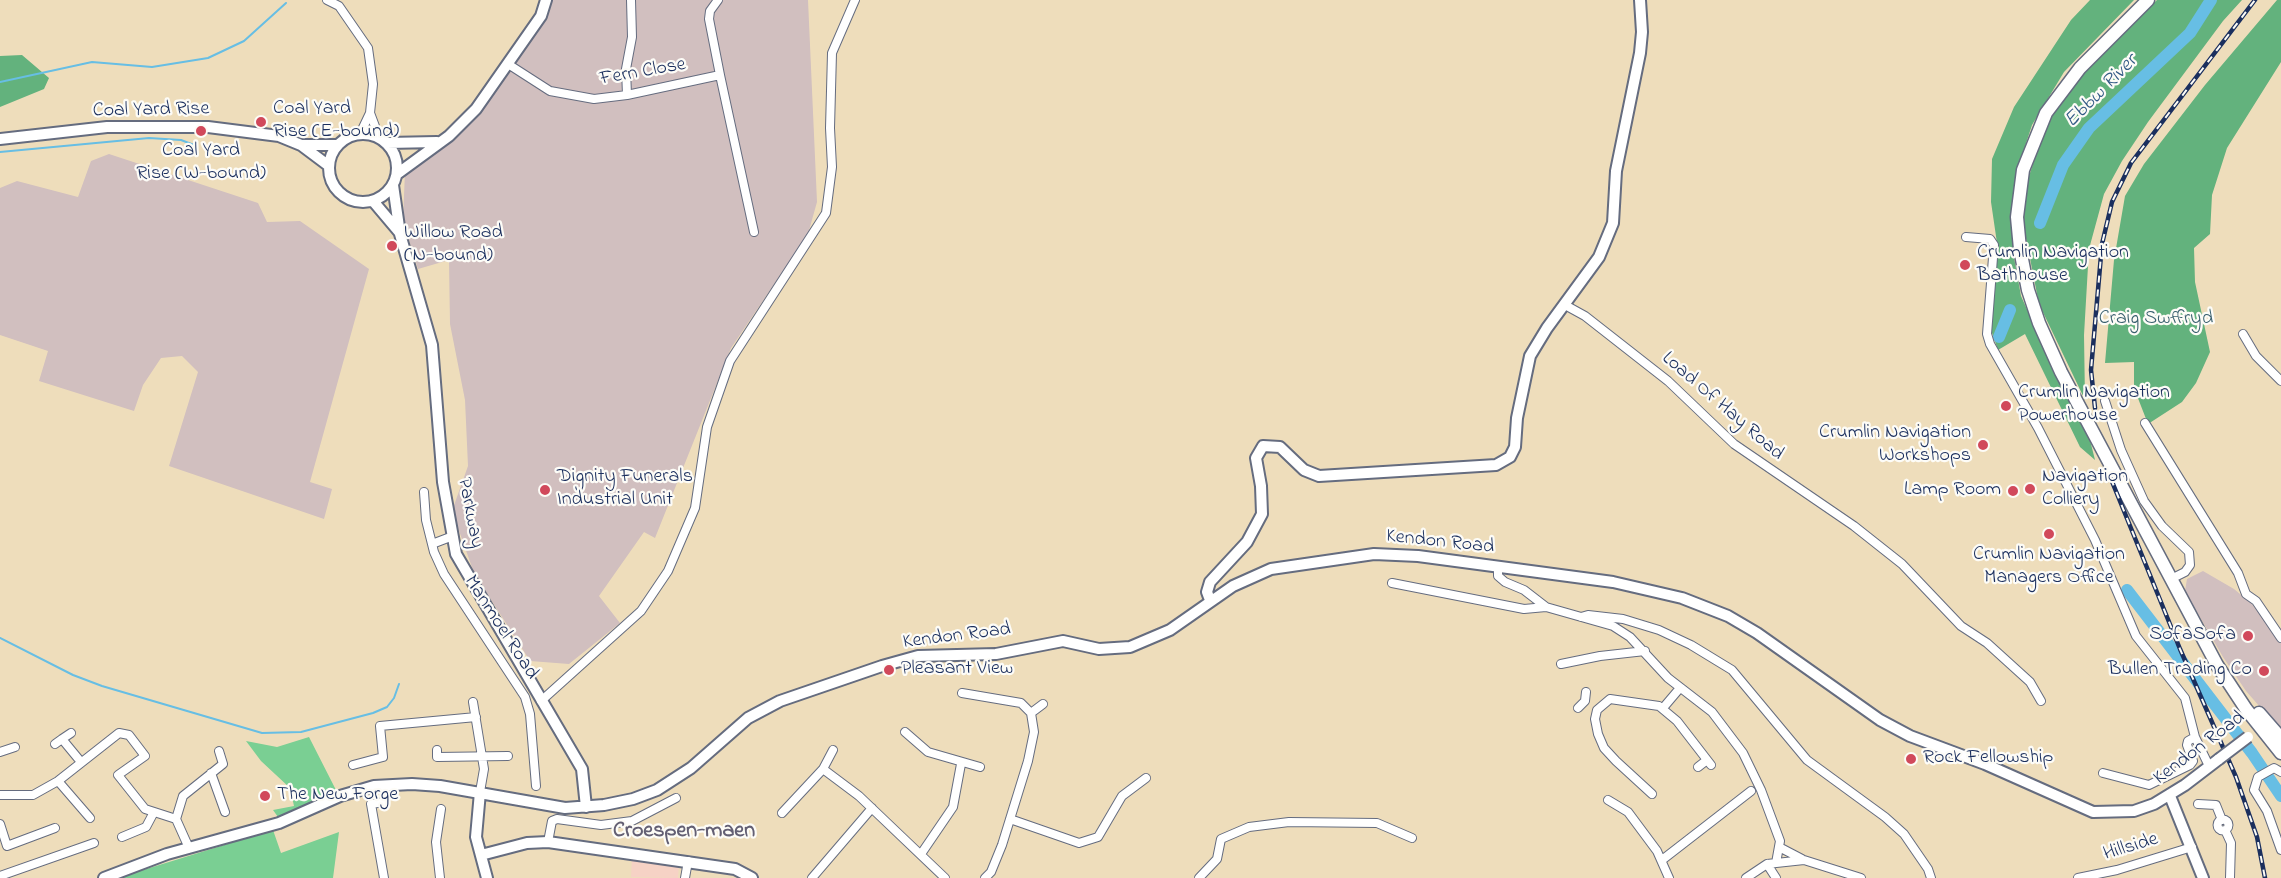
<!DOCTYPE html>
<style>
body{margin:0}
canvas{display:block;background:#edb}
</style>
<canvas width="2281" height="878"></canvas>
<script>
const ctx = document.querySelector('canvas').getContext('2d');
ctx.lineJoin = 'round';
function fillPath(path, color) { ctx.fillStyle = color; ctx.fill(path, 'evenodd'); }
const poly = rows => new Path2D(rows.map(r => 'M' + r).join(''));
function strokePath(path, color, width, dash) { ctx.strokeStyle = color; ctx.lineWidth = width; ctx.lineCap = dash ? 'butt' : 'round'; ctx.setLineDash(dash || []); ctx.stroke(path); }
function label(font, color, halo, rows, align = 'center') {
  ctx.font = font + ' "Indie Flower",sans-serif'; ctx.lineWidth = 4.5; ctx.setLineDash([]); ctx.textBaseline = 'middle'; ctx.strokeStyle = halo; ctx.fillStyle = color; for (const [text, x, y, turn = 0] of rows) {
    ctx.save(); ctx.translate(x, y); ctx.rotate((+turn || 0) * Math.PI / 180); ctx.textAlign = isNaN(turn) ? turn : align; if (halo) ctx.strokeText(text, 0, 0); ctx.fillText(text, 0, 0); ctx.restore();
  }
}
const built = poly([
 [632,858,679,864,678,878,631,877]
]);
const industrial = poly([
 [542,0,808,0,817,202,808,234,731,348,655,538,644,532,599,596,620,623,569,664,530,661,474,573,452,511,468,466,465,400,450,324,449,260,418,269,403,221,405,171,463,119,542,8],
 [109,154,258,203,267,222,300,221,369,269,310,482,332,489,324,519,169,466,198,372,182,356,161,358,143,385,134,411,39,381,48,351,0,335,0,188,17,181,78,197,91,161],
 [2203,571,2234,589,2252,604,2281,643,2281,731,2246,691,2223,657,2185,591,2187,579]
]);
const green = poly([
 [309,737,337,792,278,817,273,810,294,806,290,788,261,761,246,741,277,747],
 [273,830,281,853,339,832,333,878,117,878]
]);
const forest = poly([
 [2090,0,2134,0,2064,72,2032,125,2017,171,2013,209,2013,252,2021,296,2043,345,2088,432,2095,460,2080,447,2025,334,1998,350,1991,330,1997,243,1991,202,1992,159,2014,107,2071,20],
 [2157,0,2242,0,2223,21,2148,122,2122,161,2104,194,2089,249,2084,335,2085,400,2039,304,2023,223,2028,179,2045,128,2066,94,2105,49],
 [2277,0,2281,0,2281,62,2227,148,2212,195,2210,234,2194,248,2195,282,2210,352,2196,383,2182,402,2148,424,2134,388,2134,362,2105,363,2114,260,2125,196,2144,164,2205,85],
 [22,55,49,78,44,89,0,107,0,56]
]);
const stream = poly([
 [0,82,92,62,152,67,208,58,244,41,286,3],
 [0,152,149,138,181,140,194,145,198,154],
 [0,638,73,675,102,686,262,733,301,732,373,713,387,707,394,698,399,684]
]);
const river = poly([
 [2040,223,2063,165,2089,128,2190,33,2211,0],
 [1999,337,2010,310],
 [2127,590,2252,753,2281,796]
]);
const street = poly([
 [327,0,339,6,368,48,373,84,370,113,360,134],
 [718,0,710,11,709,19,720,75],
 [508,64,550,91,594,99,627,95,720,75,754,232],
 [627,95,626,69,632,37,631,0],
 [370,113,379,137],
 [1966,237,1990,239,1994,245,1987,334,1990,344,2038,428,2095,540,2136,636,2185,698,2195,737,2209,766],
 [1565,305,1585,316,1668,381,1734,444,1854,526,1902,564,1961,626,1987,643,2030,682,2041,701],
 [2243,334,2256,356,2281,381],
 [2105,401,2121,450,2144,501,2162,526,2189,552,2190,565,2185,572,2171,579],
 [2145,423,2238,573,2246,594,2256,601,2281,638],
 [424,492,426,520,434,552,444,574,525,697,530,714,536,786],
 [432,544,453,536],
 [1498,566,1498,576,1505,582,1524,590,1546,607,1613,626,1630,637,1668,678,1712,712,1743,753,1761,790,1780,841,1776,863],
 [1392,583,1524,609,1546,607],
 [1581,617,1588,615,1623,619,1659,630,1691,645,1732,670,1807,760,1885,817,1904,834,1928,869,1931,878],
 [1561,664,1600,656,1645,651],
 [962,693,1021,703,1031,713],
 [541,701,641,611,668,571,695,508,707,427,730,361,826,213,832,167,830,128,832,53,855,0],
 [473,702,484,769,480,792],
 [1578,708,1585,701,1586,692],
 [1663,708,1680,688],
 [905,732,928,752,980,767],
 [62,739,71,733],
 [55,744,62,739,81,762],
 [437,750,437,757,508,756],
 [0,752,15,747],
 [353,765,383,757,380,726,476,717],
 [1698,767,1707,760],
 [823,769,833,750],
 [2281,772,2274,768,2258,777,2254,790,2267,811,2281,850],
 [211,773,225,812],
 [2103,773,2149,785,2190,765,2193,761,2187,745,2188,741,2195,737],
 [58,781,90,818],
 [1652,794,1616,761,1604,748,1598,734,1595,719,1597,710,1610,699,1659,706,1677,721,1711,765],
 [0,795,33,795,58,781,119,733,129,735,145,756,118,775,145,809,176,819,189,848],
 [1608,800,1628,812,1657,851,1669,878],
 [2198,804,2216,805,2222,820],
 [782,813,823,769,859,796,945,878],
 [176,819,183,796,223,764,219,751],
 [1010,819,1079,843,1098,837,1122,796,1146,778],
 '2217.5 825a5.5 5.5 0 1 1 11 0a5.5 5.5 0 1 1-11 0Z',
 [0,824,7,846,55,828],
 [2225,830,2231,843,2230,878],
 [122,837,146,827,154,812],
 [548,842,552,821,557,819,601,825,632,821,676,798],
 [1779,847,1802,859],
 [921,854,953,807,961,764],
 [1662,860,1751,791],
 [1767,864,1776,878],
 [0,876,94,843],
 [384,878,371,804,384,802],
 [440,878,436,842,441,809],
 [685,878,688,861],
 [812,878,872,808],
 [985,878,991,872,1002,845,1028,761,1034,732,1031,713,1043,704],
 [1199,878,1217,859,1221,839,1249,827,1289,822,1377,823,1412,838],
 [1746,878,1767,864,1804,860,1861,878],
 [2078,878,2117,870,2192,847]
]);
const secondary = poly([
 '329 168a34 34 0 1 1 68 0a34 34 0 1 1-68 0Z',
 [0,139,107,127,208,127,279,136,301,145,338,145],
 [387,143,437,142],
 [301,145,329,166],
 [397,174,449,136,476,109,541,16,546,0],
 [393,185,400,234,432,345,443,482,456,554,582,769,586,807],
 [373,201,400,233],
 [1210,600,1207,592,1210,582,1247,542,1262,514,1261,486,1256,458,1263,446,1280,447,1304,470,1319,476,1496,465,1510,457,1515,447,1517,418,1530,356,1547,328,1599,257,1613,223,1616,171,1640,53,1642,32,1640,0],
 [480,792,476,837,487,878],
 [2170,796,2203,878],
 [481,855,527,843,548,842,735,869,752,878],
 [104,878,167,854,279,823,340,796,374,786,412,784,440,786,565,808,604,805,633,799,657,790,691,768,748,718,780,701,882,666,918,656,996,654,1063,641,1099,649,1130,647,1170,630,1233,586,1271,569,1374,554,1418,556,1613,582,1682,598,1728,616,1757,633,1880,720,1910,736,1985,764,2093,812,2134,811,2154,804,2185,785,2219,759]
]);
const primary = poly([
 [2148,0,2080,68,2046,113,2023,170,2017,217,2020,249,2028,290,2039,323,2061,372,2217,665,2246,709,2281,753],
 [2259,713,2281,738]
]);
const rail = poly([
 [2095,408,2091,370,2102,244,2112,202,2131,163,2255,0],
 [2111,479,2180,649,2236,777,2257,837,2265,878]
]);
const secondaryBridge = poly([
 [2219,759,2248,737]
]);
const markers = [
 [261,122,6,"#d1495b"],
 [201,131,6,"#d1495b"],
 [392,246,6,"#d1495b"],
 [1965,265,6,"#d1495b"],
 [2006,406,6,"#d1495b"],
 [1983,445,6,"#d1495b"],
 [2030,489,6,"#d1495b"],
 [545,490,6,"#d1495b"],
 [2013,491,6,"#d1495b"],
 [2049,534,6,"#d1495b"],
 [2248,636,6,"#d1495b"],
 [889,670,6,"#d1495b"],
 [2264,671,6,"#d1495b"],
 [1911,759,6,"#d1495b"],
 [265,796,6,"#d1495b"]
];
const streetNames = [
 ["Fern Close",643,73,-10],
 ["Coal Yard Rise",151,111,-1],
 ["Load Of Hay Road",1722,407,41],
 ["Parkway",469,513,79],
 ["Kendon Road",1440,543,6],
 ["Manmoel Road",500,628,57],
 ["Kendon Road",957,637,-7],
 ["Kendon Road",2200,749,-37],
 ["Hillside",2131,848,-17]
];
const poiNames = [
 ["Coal Yard",273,110],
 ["Rise (E-bound)",273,133],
 ["Coal Yard",201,152,"center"],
 ["Rise (W-bound)",201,175,"center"],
 ["Willow Road",404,234],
 ["(N-bound)",404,257],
 ["Crumlin Navigation",1977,254],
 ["Bathhouse",1977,277],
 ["Crumlin Navigation",2018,394],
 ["Powerhouse",2018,417],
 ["Crumlin Navigation",1971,434,"right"],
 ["Workshops",1971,457,"right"],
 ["Dignity Funerals",557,478],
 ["Industrial Unit",557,501],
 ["Navigation",2042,478],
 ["Colliery",2042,501],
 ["Lamp Room",2001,491,"right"],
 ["Crumlin Navigation",2049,556,"center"],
 ["Managers Office",2049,579,"center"],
 ["SofaSofa",2236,636,"right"],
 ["Pleasant View",901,670],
 ["Bullen Trading Co",2252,671,"right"],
 ["Rock Fellowship",1923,759],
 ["The New Forge",277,796]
];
const parkNames = [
 ["Craig Swffryd",2156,320]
];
const waterNames = [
 ["Ebbw River",2102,92,-45]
];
const quarterNames = [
 ["Croespen-maen",684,832]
];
fillPath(built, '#f6d2c5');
fillPath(industrial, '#d1bfbf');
fillPath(green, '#7acf93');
fillPath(forest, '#63b27d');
strokePath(stream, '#67bee4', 2);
strokePath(river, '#67bee4', 12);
strokePath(street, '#656c7f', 10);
strokePath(secondary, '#656c7f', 14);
strokePath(primary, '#656c7f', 15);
strokePath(street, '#fff', 8);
strokePath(secondary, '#fff', 10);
strokePath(primary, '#fff', 12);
strokePath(rail, '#1b2f5e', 4.5);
strokePath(rail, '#fdfcf7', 2, [7]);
strokePath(secondaryBridge, '#656c7f', 14, []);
strokePath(secondaryBridge, '#fff', 10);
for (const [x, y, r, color] of markers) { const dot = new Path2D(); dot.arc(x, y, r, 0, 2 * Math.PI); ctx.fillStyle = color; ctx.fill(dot); strokePath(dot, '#fdfcf7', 2); }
label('20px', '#1b2f5e', '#fdfcf7', streetNames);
label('20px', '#1b2f5e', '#fdfcf7', poiNames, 'left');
label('20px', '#385f6e', '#fdfcf7', parkNames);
label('italic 21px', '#325a86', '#fdfcf7', waterNames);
label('bold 22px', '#635f73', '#fdfcf7', quarterNames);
</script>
